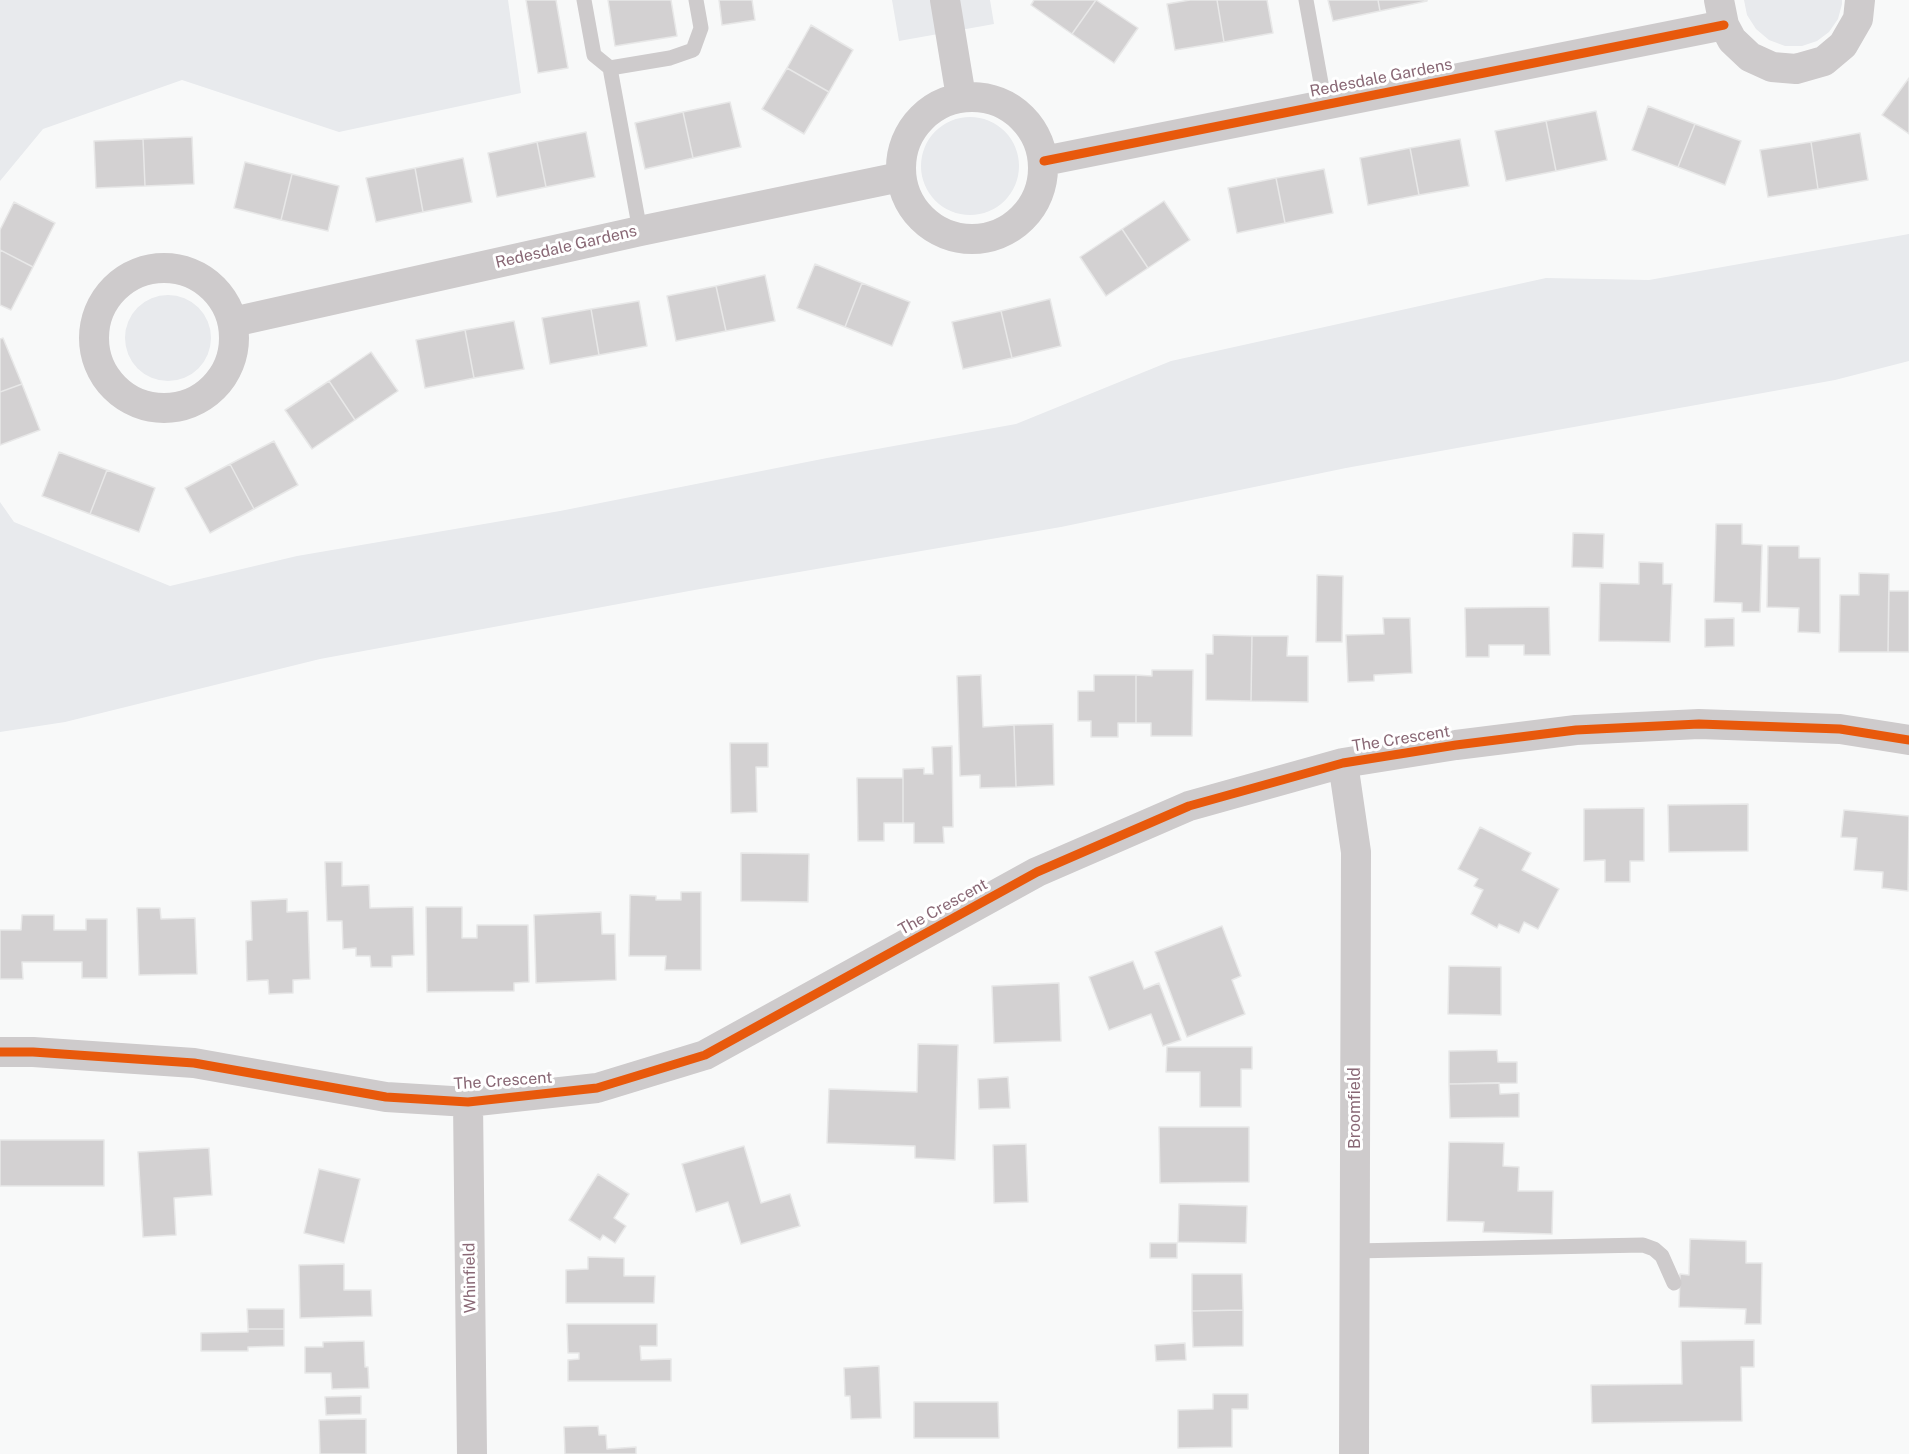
<!DOCTYPE html>
<style>
body{margin:0}
canvas{display:block;background:#f8f9f9}
</style>
<canvas width="1909" height="1454"></canvas>
<script>
const ctx = document.querySelector('canvas').getContext('2d');
ctx.lineJoin = 'round';
function fillPath(path, color) { ctx.fillStyle = color; ctx.fill(path, 'evenodd'); }
const poly = rows => new Path2D(rows.map(r => 'M' + r).join(''));
function strokePath(path, color, width, dash) { ctx.strokeStyle = color; ctx.lineWidth = width; ctx.lineCap = dash ? 'butt' : 'round'; ctx.setLineDash(dash || []); ctx.stroke(path); }
function label(font, color, halo, rows, align = 'center') {
  ctx.font = font + ' "Public Sans",sans-serif'; ctx.lineWidth = 6; ctx.setLineDash([]); ctx.textBaseline = 'middle'; ctx.strokeStyle = halo; ctx.fillStyle = color; for (const [text, x, y, turn = 0] of rows) {
    ctx.save(); ctx.translate(x, y); ctx.rotate((+turn || 0) * Math.PI / 180); ctx.textAlign = isNaN(turn) ? turn : align; if (halo) ctx.strokeText(text, 0, 0); ctx.fillText(text, 0, 0); ctx.restore();
  }
}
const green = poly([
 [0,0,508,0,521,93,339,132,182,80,43,129,0,181],
 [892,0,990,0,994,24,899,41],
 [1744,0,1842,0,1842,4,1838,19,1829,32,1817,41,1802,46,1785,46,1769,40,1756,29,1747,15],
 '921 166a49 49 0 1 1 98 0a49 49 0 1 1-98 0Z',
 [1909,234,1909,361,1835,380,1346,468,1061,527,700,589,320,659,65,722,0,732,0,502,14,522,170,586,297,556,560,511,827,458,1016,424,1171,361,1546,278,1649,280],
 '125 338a43 43 0 1 1 86 0a43 43 0 1 1-86 0Z'
]);
const building = poly([
 [526,0,556,0,568,68,538,73,526,0],
 [608,0,671,0,677,36,615,46,608,0],
 [719,0,752,0,755,20,722,25,719,0],
 [1034,0,1096,0,1072,34,1031,5,1034,0],
 [1096,0,1138,28,1114,63,1072,34,1096,0],
 [1190,0,1217,0,1224,42,1175,50,1167,4,1190,0],
 [1217,0,1267,0,1273,33,1224,42,1217,0],
 [1328,0,1378,0,1380,11,1333,21,1328,0],
 [1378,0,1427,0,1427,1,1380,11,1378,0],
 [811,25,853,50,829,92,787,68,811,25],
 [787,68,829,92,804,134,762,109,787,68],
 [1909,78,1909,134,1882,115,1909,78],
 [730,102,741,147,693,158,683,112,730,102],
 [1648,106,1695,124,1678,167,1632,150,1648,106],
 [1596,111,1607,160,1556,171,1546,121,1596,111],
 [683,112,693,158,645,169,635,123,683,112],
 [1546,121,1556,171,1506,181,1495,131,1546,121],
 [1695,124,1741,141,1725,185,1678,167,1695,124],
 [586,132,595,177,546,187,537,142,586,132],
 [1860,133,1868,180,1818,189,1811,142,1860,133],
 [192,137,194,184,145,186,143,139,192,137],
 [143,139,145,186,96,188,94,141,143,139],
 [1460,139,1469,186,1419,195,1410,148,1460,139],
 [537,142,546,187,497,197,488,153,537,142],
 [1811,142,1818,189,1768,197,1760,150,1811,142],
 [1410,148,1419,195,1368,205,1360,158,1410,148],
 [463,158,472,202,423,212,415,168,463,158],
 [245,162,292,174,281,220,234,208,245,162],
 [415,168,423,212,376,222,366,178,415,168],
 [1324,169,1333,213,1285,223,1276,178,1324,169],
 [292,174,339,186,328,231,281,220,292,174],
 [1276,178,1285,223,1237,233,1228,188,1276,178],
 [1164,201,1190,240,1148,268,1122,229,1164,201],
 [14,202,55,223,33,267,0,250,0,230,14,202],
 [1122,229,1148,268,1106,296,1080,257,1122,229],
 [0,250,33,267,11,310,0,305,0,250],
 [815,264,862,283,845,327,797,308,815,264],
 [765,275,775,321,726,331,716,286,765,275],
 [862,283,910,302,892,346,845,327,862,283],
 [716,286,726,331,676,341,667,296,716,286],
 [1050,299,1061,346,1012,358,1001,311,1050,299],
 [639,301,647,346,599,355,591,309,639,301],
 [591,309,599,355,550,364,542,318,591,309],
 [1001,311,1012,358,963,369,952,322,1001,311],
 [514,321,524,369,474,378,465,330,514,321],
 [465,330,474,378,425,388,416,340,465,330],
 [3,338,22,384,0,392,0,339,3,338],
 [371,352,398,391,355,420,329,381,371,352],
 [329,381,355,420,312,449,285,410,329,381],
 [22,384,40,430,0,445,0,392,22,384],
 [274,441,298,485,254,509,230,464,274,441],
 [59,452,107,470,90,514,42,496,59,452],
 [230,464,254,509,210,533,185,488,230,464],
 [107,470,155,488,139,532,90,514,107,470],
 [1716,524,1742,524,1742,544,1762,545,1760,612,1742,612,1742,603,1714,602,1716,524],
 [1573,533,1604,534,1603,568,1572,567,1573,533],
 [1768,546,1799,546,1799,558,1820,558,1820,633,1798,632,1799,608,1767,607,1768,546],
 [1639,562,1663,563,1663,584,1672,584,1670,642,1599,641,1600,583,1639,584,1639,562],
 [1859,573,1889,574,1888,652,1839,652,1840,595,1859,595,1859,573],
 [1317,575,1343,576,1342,642,1316,642,1317,575],
 [1889,591,1909,591,1909,652,1888,652,1889,591],
 [1549,607,1550,655,1524,655,1524,645,1489,645,1489,657,1466,657,1465,608,1549,607],
 [1383,618,1410,618,1412,673,1374,675,1374,681,1348,682,1346,635,1384,634,1383,618],
 [1734,618,1734,646,1705,647,1705,619,1734,618],
 [1213,635,1252,636,1251,701,1206,700,1206,654,1213,654,1213,635],
 [1252,636,1288,636,1287,656,1308,656,1308,702,1251,701,1252,636],
 [1152,670,1193,670,1192,736,1151,736,1151,723,1136,723,1136,675,1152,676,1152,670],
 [981,675,983,727,1014,725,1016,787,980,788,980,775,960,776,957,676,981,675],
 [1094,675,1136,675,1136,723,1118,723,1118,737,1091,737,1091,721,1078,721,1078,691,1094,691,1094,675],
 [1053,724,1054,785,1016,787,1014,725,1053,724],
 [730,743,768,743,768,767,756,767,757,812,731,813,730,743],
 [952,746,953,827,943,827,944,843,914,843,914,823,903,823,903,769,924,768,924,774,933,774,932,747,952,746],
 [857,778,903,778,903,823,884,823,884,841,858,841,857,778],
 [1748,804,1748,851,1669,852,1668,805,1748,804],
 [1644,808,1644,861,1630,861,1630,882,1605,882,1605,860,1584,861,1584,809,1644,808],
 [1844,810,1909,816,1908,891,1882,888,1883,872,1854,870,1857,838,1841,837,1844,810],
 [1480,827,1531,853,1522,870,1559,889,1538,929,1524,922,1519,933,1499,924,1497,928,1471,914,1483,890,1474,886,1478,879,1458,869,1480,827],
 [741,853,809,854,808,902,741,901,741,853],
 [325,862,342,862,342,886,369,885,370,908,413,907,414,955,392,956,392,967,371,967,370,956,356,956,356,948,343,949,342,921,327,921,325,862],
 [681,892,701,892,701,970,665,970,666,956,629,956,630,895,656,896,656,900,681,900,681,892],
 [287,899,287,912,308,911,310,979,293,980,293,993,269,994,268,980,247,981,246,941,252,940,251,901,287,899],
 [426,907,462,907,462,938,477,938,477,925,528,925,529,982,514,983,514,991,427,992,426,907],
 [137,908,160,908,161,919,195,918,197,974,139,975,137,908],
 [601,912,602,934,615,934,616,980,536,983,534,915,601,912],
 [22,915,54,915,54,930,86,930,86,919,107,919,107,978,82,978,82,962,22,962,23,979,0,979,0,930,21,930,22,915],
 [1222,926,1241,976,1232,980,1245,1014,1187,1037,1155,952,1222,926],
 [1133,961,1144,989,1159,983,1181,1040,1163,1046,1151,1014,1109,1030,1089,977,1133,961],
 [1449,966,1501,967,1501,1015,1448,1014,1449,966],
 [1059,983,1061,1041,994,1043,992,986,1059,983],
 [918,1044,958,1045,955,1160,915,1158,915,1146,827,1143,829,1089,917,1092,918,1044],
 [1167,1047,1252,1047,1252,1069,1241,1069,1241,1107,1200,1107,1200,1072,1166,1072,1167,1047],
 [1497,1050,1498,1062,1517,1062,1517,1083,1449,1084,1449,1051,1497,1050],
 [1008,1077,1010,1108,979,1109,978,1079,1008,1077],
 [1499,1083,1500,1094,1519,1093,1519,1117,1450,1118,1449,1084,1499,1083],
 [1159,1127,1249,1127,1249,1182,1160,1183,1159,1127],
 [0,1140,104,1140,104,1186,0,1186,0,1140],
 [1449,1142,1504,1143,1503,1166,1519,1167,1518,1191,1553,1191,1552,1234,1483,1232,1484,1222,1447,1221,1449,1142],
 [1026,1144,1028,1202,994,1203,993,1145,1026,1144],
 [744,1146,761,1203,790,1194,800,1226,741,1244,728,1202,696,1212,682,1164,744,1146],
 [209,1148,212,1195,174,1198,176,1235,143,1237,138,1152,209,1148],
 [319,1169,360,1179,344,1243,304,1233,319,1169],
 [598,1174,629,1194,614,1218,626,1226,615,1243,603,1235,600,1240,569,1220,598,1174],
 [1179,1204,1247,1206,1246,1243,1178,1242,1179,1204],
 [1690,1239,1746,1241,1746,1263,1762,1263,1761,1324,1745,1324,1746,1309,1679,1307,1680,1274,1689,1275,1690,1239],
 [1150,1243,1177,1243,1177,1258,1150,1258,1150,1243],
 [588,1257,624,1258,624,1276,655,1276,654,1303,566,1303,566,1270,588,1269,588,1257],
 [344,1264,344,1290,371,1290,372,1316,300,1318,299,1265,344,1264],
 [1192,1274,1242,1274,1243,1310,1192,1311,1192,1274],
 [247,1309,284,1309,284,1329,248,1329,247,1309],
 [1243,1310,1243,1346,1193,1347,1192,1311,1243,1310],
 [567,1324,657,1324,657,1346,640,1346,641,1360,671,1359,671,1381,568,1381,568,1360,579,1359,579,1353,568,1353,567,1324],
 [248,1329,284,1329,284,1346,248,1347,248,1351,201,1351,201,1333,248,1332,248,1329],
 [1754,1340,1754,1367,1741,1367,1742,1421,1592,1423,1591,1385,1682,1384,1681,1341,1754,1340],
 [364,1341,365,1367,368,1367,369,1388,332,1389,331,1373,305,1373,305,1347,323,1347,323,1342,364,1341],
 [1185,1343,1186,1360,1156,1361,1155,1345,1185,1343],
 [879,1366,881,1418,851,1419,850,1396,845,1396,844,1368,879,1366],
 [1213,1394,1248,1394,1248,1409,1232,1409,1232,1447,1178,1448,1178,1410,1213,1409,1213,1394],
 [361,1396,361,1414,326,1415,325,1397,361,1396],
 [914,1402,998,1402,999,1438,914,1438,914,1402],
 [366,1419,366,1454,320,1454,319,1420,366,1419],
 [598,1426,599,1435,606,1435,607,1449,636,1447,636,1454,565,1454,564,1427,598,1426]
]);
const service = poly([
 [584,0,594,55,610,68,640,231],
 [1306,0,1325,105],
 [610,68,670,58,693,50,701,28,696,0],
 [1354,1251,1643,1245,1654,1249,1662,1256,1674,1283]
]);
const minor = poly([
 [945,0,961,97],
 [1719,0,1724,25,1732,40,1750,57,1772,67,1796,69,1824,61,1843,45,1858,19,1860,0],
 '901 168a71 71 0 1 1 142 0a71 71 0 1 1-142 0Z',
 [1044,161,1724,25],
 '94 338a70 70 0 1 1 140 0a70 70 0 1 1-140 0Z',
 [233,322,640,231,900,177],
 [1343,763,1356,852,1354,1454],
 [0,1052,33,1052,194,1063,386,1097,468,1102,597,1088,705,1055,1037,872,1189,806,1343,763,1456,745,1576,730,1699,724,1840,729,1909,740],
 [468,1102,472,1454]
]);
const cycleway = poly([
 [1044,161,1724,25],
 [0,1052,33,1052,194,1063,386,1097,468,1102,597,1088,705,1055,1037,872,1189,806,1343,763,1456,745,1576,730,1699,724,1840,729,1909,740]
]);
const streetNames = [
 ["Redesdale Gardens",1381,78,-11],
 ["Redesdale Gardens",566,247,-13],
 ["The Crescent",1401,739,-9],
 ["The Crescent",943,907,-29],
 ["The Crescent",503,1081,-4],
 ["Broomfield",1355,1108,-90],
 ["Whinfield",470,1278,-91]
];
fillPath(green, '#e8eaed');
fillPath(building, '#d3d1d2');
strokePath(building, '#e8e8e8', 1.5);
strokePath(service, '#cecbcc', 15);
strokePath(minor, '#cecbcc', 30);
strokePath(cycleway, '#e8590c', 9);
label('16px', '#896875', '#fff', streetNames);
</script>
